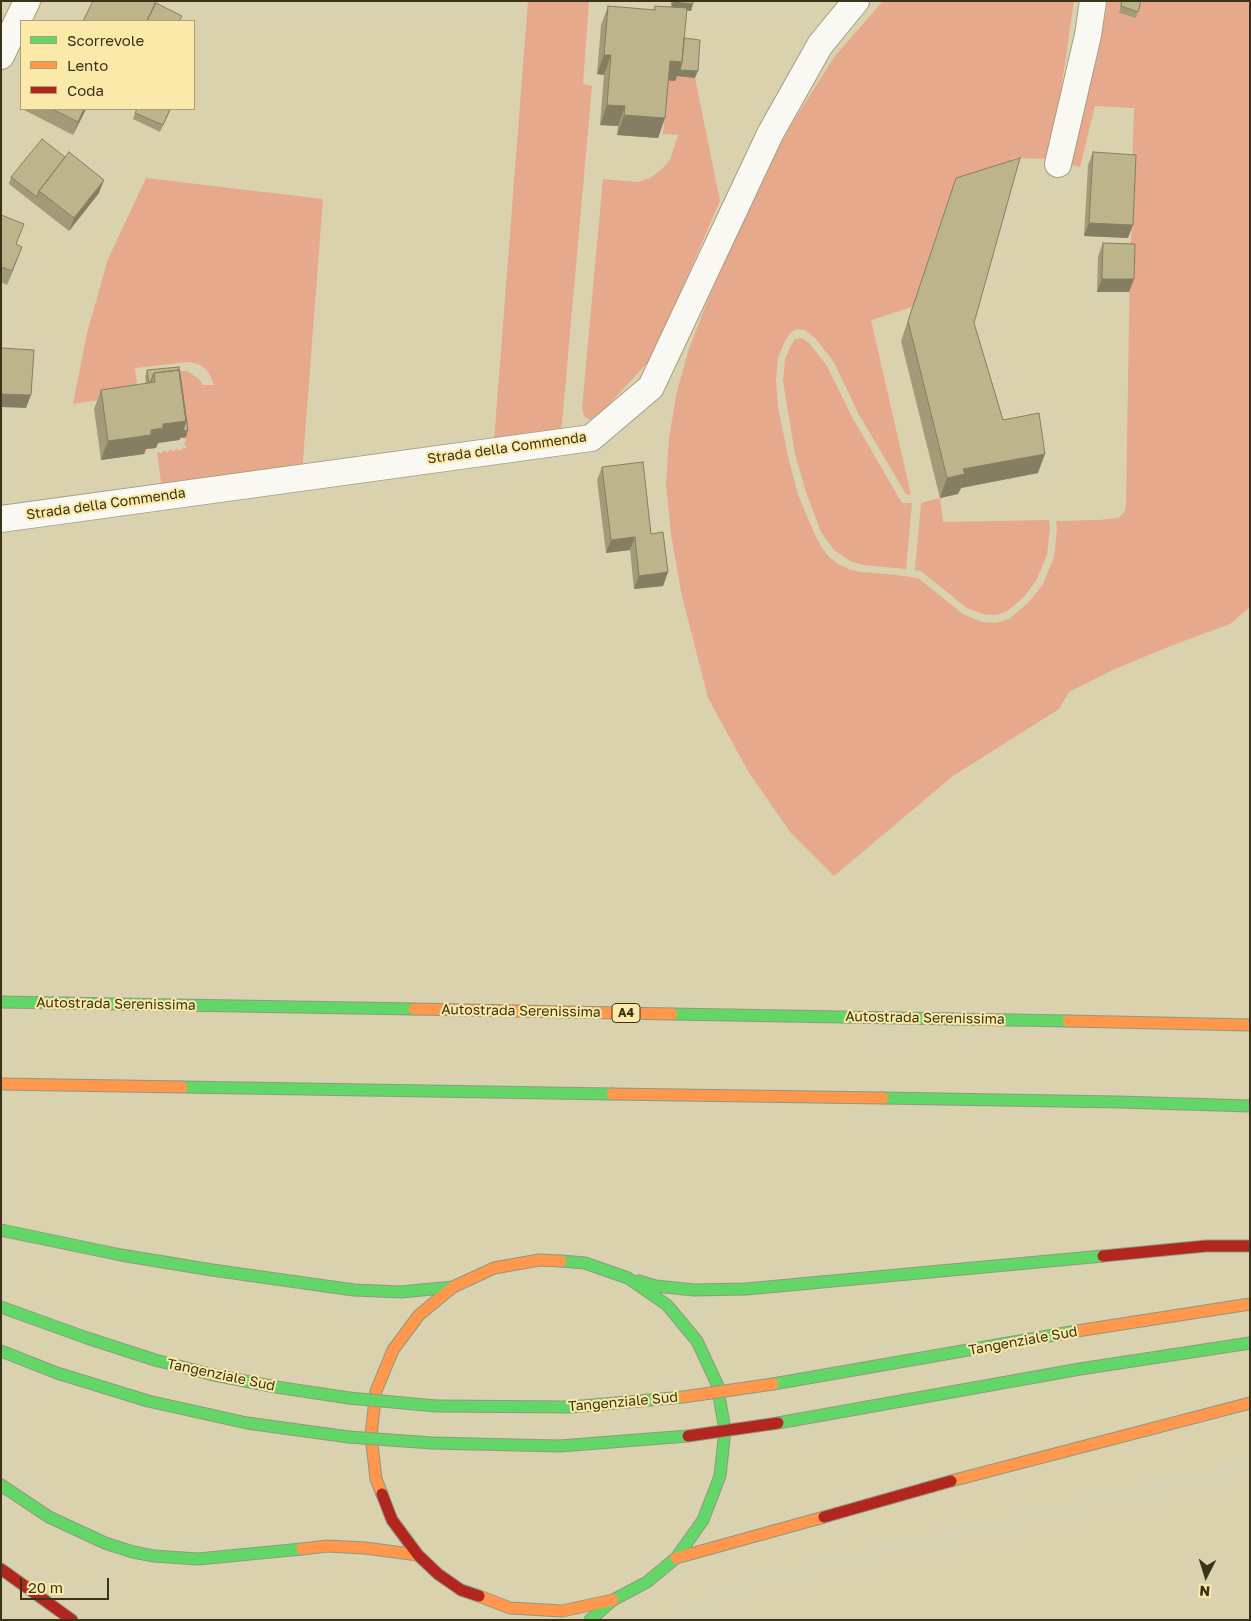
<!DOCTYPE html>
<style>
body{margin:0}
#map{position:relative;width:1251px;height:1621px;overflow:hidden;background:#dad1ae;font-family:"Golos Text",sans-serif}
canvas{display:block}
.frame{position:absolute;inset:0;border:2px solid #3a3319;pointer-events:none}
.legend{position:absolute;left:20px;top:20px;width:175px;height:90px;box-sizing:border-box;background:#fae9a8;border:1px solid #ada06f;margin:0;padding:6px 9px;list-style:none;font-size:15px;color:#3a3319}
.legend li{display:flex;align-items:center;gap:10px;height:25px}
.legend b{width:25px;border:1px solid #ada06f}
.north{position:absolute;left:1181px;top:1551px;width:50px;height:50px;-webkit-text-stroke:4px #fae9a8;paint-order:stroke;rotate:185deg;font-size:14px;font-weight:700;line-height:20px;text-align:center;color:#3a3319}
.north::after{content:'';display:block;margin:auto;width:18px;height:22px;background:#3a3319;clip-path:polygon(50% 0,100% 100%,50% 72%,0 100%)}
.scale{position:absolute;left:20px;top:1578px;width:89px;height:22px;box-sizing:border-box;border:2px solid #3a3319;border-top:0;padding-left:6px;font-size:15px;line-height:18px;white-space:nowrap;color:#3a3319;-webkit-text-stroke:4px #fae9a8;paint-order:stroke}
</style>
<div id="map">
<canvas width="1251" height="1621"></canvas>
<div class="frame"></div>
<ul class="legend">
<li><b style="height:6px;background:#63d668"></b>Scorrevole</li>
<li><b style="height:6px;background:#ff974d"></b>Lento</li>
<li><b style="height:6px;background:#b3261e"></b>Coda</li>
</ul>
<div class="north">N</div>
<div class="scale">20 m</div>
</div>
<script>
const ctx = document.querySelector('canvas').getContext('2d');
ctx.lineJoin = 'round';
function fillPath(path, color) { ctx.fillStyle = color; ctx.fill(path, 'evenodd'); }
const poly = rows => new Path2D(rows.map(r => 'M' + r).join(''));
function strokePath(path, color, width, dash) { ctx.strokeStyle = color; ctx.lineWidth = width; ctx.lineCap = dash ? 'butt' : 'round'; ctx.setLineDash(dash || []); ctx.stroke(path); }
function label(font, color, halo, rows, align = 'center') {
  ctx.font = font + ' "Golos Text",sans-serif'; ctx.lineWidth = 4; ctx.setLineDash([]); ctx.textBaseline = 'middle'; ctx.strokeStyle = halo; ctx.fillStyle = color; for (const [text, x, y, turn = 0] of rows) {
    ctx.save(); ctx.translate(x, y); ctx.rotate((+turn || 0) * Math.PI / 180); ctx.textAlign = isNaN(turn) ? turn : align; if (halo) ctx.strokeText(text, 0, 0); ctx.fillText(text, 0, 0); ctx.restore();
  }
}
const green = poly([
 [528,1,589,1,583,84,592,86,561,434,494,441],
 [883,1,1074,1,1051,159,1014,158,1006,180,949,198,912,307,871,320,911,495,906,494,858,413,834,362,816,339,805,330,797,329,791,332,786,339,778,357,776,380,778,407,788,456,798,495,815,535,821,546,828,556,838,564,849,569,861,572,897,575,918,578,963,614,982,622,996,623,1009,619,1028,603,1043,584,1054,557,1057,529,1056,521,1099,520,1118,518,1124,513,1126,505,1130,257,1135,168,1132,168,1134,108,1095,106,1080,167,1066,164,1095,65,1108,1,1121,1,1119,13,1136,18,1140,1,1250,1,1250,607,1230,624,1168,647,1113,670,1069,692,1059,709,953,776,834,876,790,832,748,771,708,698,681,592,671,534,666,484,669,438,677,391,689,349,708,300,730,247,758,187,792,123,835,56],
 [676,76,695,78,720,201,652,358,593,421,584,416,582,408,603,179,638,182,650,178,661,170,670,160,678,135,663,134,668,80],
 [146,178,323,199,302,473,162,490,157,452,185,448,184,440,179,440,179,438,186,437,145,375,180,371,187,371,199,379,203,385,214,385,211,377,206,369,198,364,188,362,135,368,138,394,73,404,87,333,108,259],
 [802,338,809,343,827,366,852,417,902,503,912,503,906,569,863,565,852,562,834,550,821,532,806,492,795,454,783,381,785,359,791,345,795,339],
 [940,498,943,522,1049,520,1050,528,1047,555,1036,581,1023,598,1006,612,995,615,983,614,967,608,921,571,915,570,921,503]
]);
const path = poly([
 [184,439,185,448,157,452,156,443,184,439],
 [681,1620,746,1582,1250,1465]
]);
const street = poly([
 [1,56,27,1],
 [1058,164,1088,35,1093,1],
 [1,519,591,438,651,387,770,134,820,45,856,1]
]);
const fast = poly([
 [1,1002,414,1009],
 [672,1014,1068,1021],
 [182,1087,612,1094],
 [883,1098,1119,1102,1250,1106],
 [1,1230,121,1255,212,1270,354,1290,401,1292,453,1287],
 [561,1261,585,1263,628,1278,667,1305,697,1341,717,1384,725,1430,720,1476,703,1520,676,1558,647,1582,613,1600,590,1620],
 [639,1281,656,1286,694,1290,746,1289,1103,1256],
 [1,1307,87,1338,155,1360,214,1375,276,1387,349,1398],
 [1,1351,57,1373,148,1401,247,1423,349,1437],
 [773,1384,1077,1331],
 [436,1406,571,1407,683,1397],
 [778,1423,1080,1369,1250,1343],
 [432,1443,560,1446,688,1436],
 [1,1485,49,1517,105,1543,133,1552,154,1556,198,1559,302,1549]
]);
const slow = poly([
 [414,1009,672,1014],
 [1068,1021,1250,1025],
 [1,1084,182,1087],
 [612,1094,883,1098],
 [1077,1331,1250,1304],
 [951,1481,1250,1403],
 [382,1494,376,1479,371,1435,376,1391,393,1350,419,1315,453,1287,494,1268,539,1260,561,1261],
 [302,1549,327,1546,365,1548,418,1555],
 [676,1558,824,1517],
 [479,1596,510,1608,562,1611,613,1600]
]);
const jam = poly([
 [1103,1256,1206,1246,1250,1246],
 [382,1494,392,1520,418,1555,438,1574,461,1590,479,1596],
 [824,1517,951,1481],
 [1,1569,72,1620]
]);
const fastBridge = poly([
 [349,1398,436,1406],
 [349,1437,432,1443]
]);
const slowBridge = poly([
 [683,1397,773,1384]
]);
const jamBridge = poly([
 [688,1436,778,1423]
]);
const wall = poly([
 [671,1,693,1,691,11,687,10,684,38,695,78,677,76,675,81,668,80,665,118,658,138,617,135,618,126,600,125,604,75,597,74,601,25,608,6,654,10,655,6,671,7],
 [1121,1,1141,1,1136,18,1119,13],
 [25,109,86,109,73,135,24,110],
 [171,109,160,132,133,119,135,113],
 [1093,152,1128,238,1084,236,1088,165],
 [11,177,99,193,69,231,9,184],
 [956,178,974,323,1003,420,1038,473,961,488,958,494,940,498,901,341],
 [1,215,16,244,17,260,7,285,1,282],
 [1103,243,1134,279,1129,292,1097,292,1098,256],
 [179,367,186,437,180,438,179,440,158,443,156,448,146,449,144,454,101,460,94,409,101,390,146,384,145,377,147,370],
 [602,467,651,534,668,572,663,586,634,589,630,550,606,553,597,480]
]);
const shadedWall = poly([
 [673,2,693,4,691,11,671,9],
 [604,55,611,55,604,75,597,74],
 [670,61,682,62,698,71,695,78,677,76,675,81,663,80],
 [607,105,625,106,618,126,600,125],
 [84,109,86,109,73,135,78,122],
 [624,115,665,118,658,138,617,135],
 [104,180,99,193,69,231,74,218],
 [1089,223,1133,225,1128,238,1084,236],
 [22,247,17,260,7,285,12,271],
 [1102,279,1134,279,1129,292,1097,292],
 [1,394,31,395,26,408,1,407],
 [186,421,188,430,186,437,180,438,179,440,158,443,156,448,146,449,144,454,101,460,108,441,151,430,163,424],
 [1045,454,1038,473,961,488,958,494,940,498,947,478,963,469],
 [635,537,630,550,606,553,611,540],
 [668,572,663,586,634,589,639,576]
]);
const building = poly([
 [93,1,156,1,147,21,83,21,93,1],
 [673,1,693,1,693,4,673,2,673,1],
 [1122,1,1141,1,1138,12,1121,6,1122,1],
 [156,3,182,16,179,21,147,21,156,3],
 [608,6,655,10,655,6,687,8,682,62,670,61,665,118,624,115,625,106,607,105,611,55,604,55,608,6],
 [684,38,700,40,698,71,680,70,682,62,684,38],
 [52,109,84,109,78,122,52,109],
 [137,109,170,109,163,125,135,113,137,109],
 [42,139,65,157,39,191,37,197,11,177,42,139],
 [69,152,104,180,74,218,39,191,69,152],
 [1093,152,1136,155,1133,225,1089,223,1093,152],
 [1020,158,974,323,1003,420,1039,413,1045,454,963,469,965,474,947,478,908,321,956,178,1020,158],
 [1,215,24,224,16,244,22,247,12,271,1,267,1,215],
 [1103,243,1135,244,1134,279,1102,279,1103,243],
 [1,348,34,350,31,395,1,394,1,348],
 [179,367,188,430,183,431,186,421,179,370,154,373,150,383,149,383,147,370,179,367],
 [179,370,186,421,163,424,163,428,151,430,151,435,108,441,101,390,155,382,154,373,179,370],
 [643,462,651,534,663,532,668,572,639,576,635,537,611,540,602,467,643,462]
]);
const shields = [
 [626,1013,28]
];
const shieldNames = [
 ["A4",626,1013]
];
const streetNames = [
 ["Strada della Commenda",507,448,-8],
 ["Strada della Commenda",106,504,-8],
 ["Autostrada Serenissima",116,1004,1],
 ["Autostrada Serenissima",521,1011,1],
 ["Autostrada Serenissima",925,1018,1],
 ["Tangenziale Sud",1023,1341,-10],
 ["Tangenziale Sud",221,1375,12],
 ["Tangenziale Sud",623,1402,-5]
];
fillPath(green, '#e7a98c');
strokePath(street, '#a59e82', 28);
strokePath(fast, '#8e9a80', 13);
strokePath(slow, '#8e9a80', 13);
strokePath(jam, '#8e9a80', 13);
strokePath(path, '#d7d3c8', 3, [2.5, 4]);
strokePath(street, '#f9f8f3', 26);
strokePath(fast, '#63d668', 11);
strokePath(slow, '#ff974d', 11);
strokePath(jam, '#b3261e', 11);
strokePath(fastBridge, '#8e9a80', 13, []);
strokePath(slowBridge, '#8e9a80', 13, []);
strokePath(jamBridge, '#8e9a80', 13, []);
strokePath(fastBridge, '#63d668', 11);
strokePath(slowBridge, '#ff974d', 11);
strokePath(jamBridge, '#b3261e', 11);
fillPath(wall, '#a39b78');
fillPath(shadedWall, '#857e62');
fillPath(building, '#beb48c');
strokePath(building, '#857e62', 1);
for (const [x, y, w] of shields) { const box = new Path2D(); box.roundRect(x - w / 2, y - 9.5, w, 19, 4); ctx.fillStyle = '#fae9a8'; ctx.fill(box); strokePath(box, '#3a3319', 1); }
label('bold 12px', '#3a3319', null, shieldNames);
label('14px', '#3a3319', '#fae9a8', streetNames);
</script>
